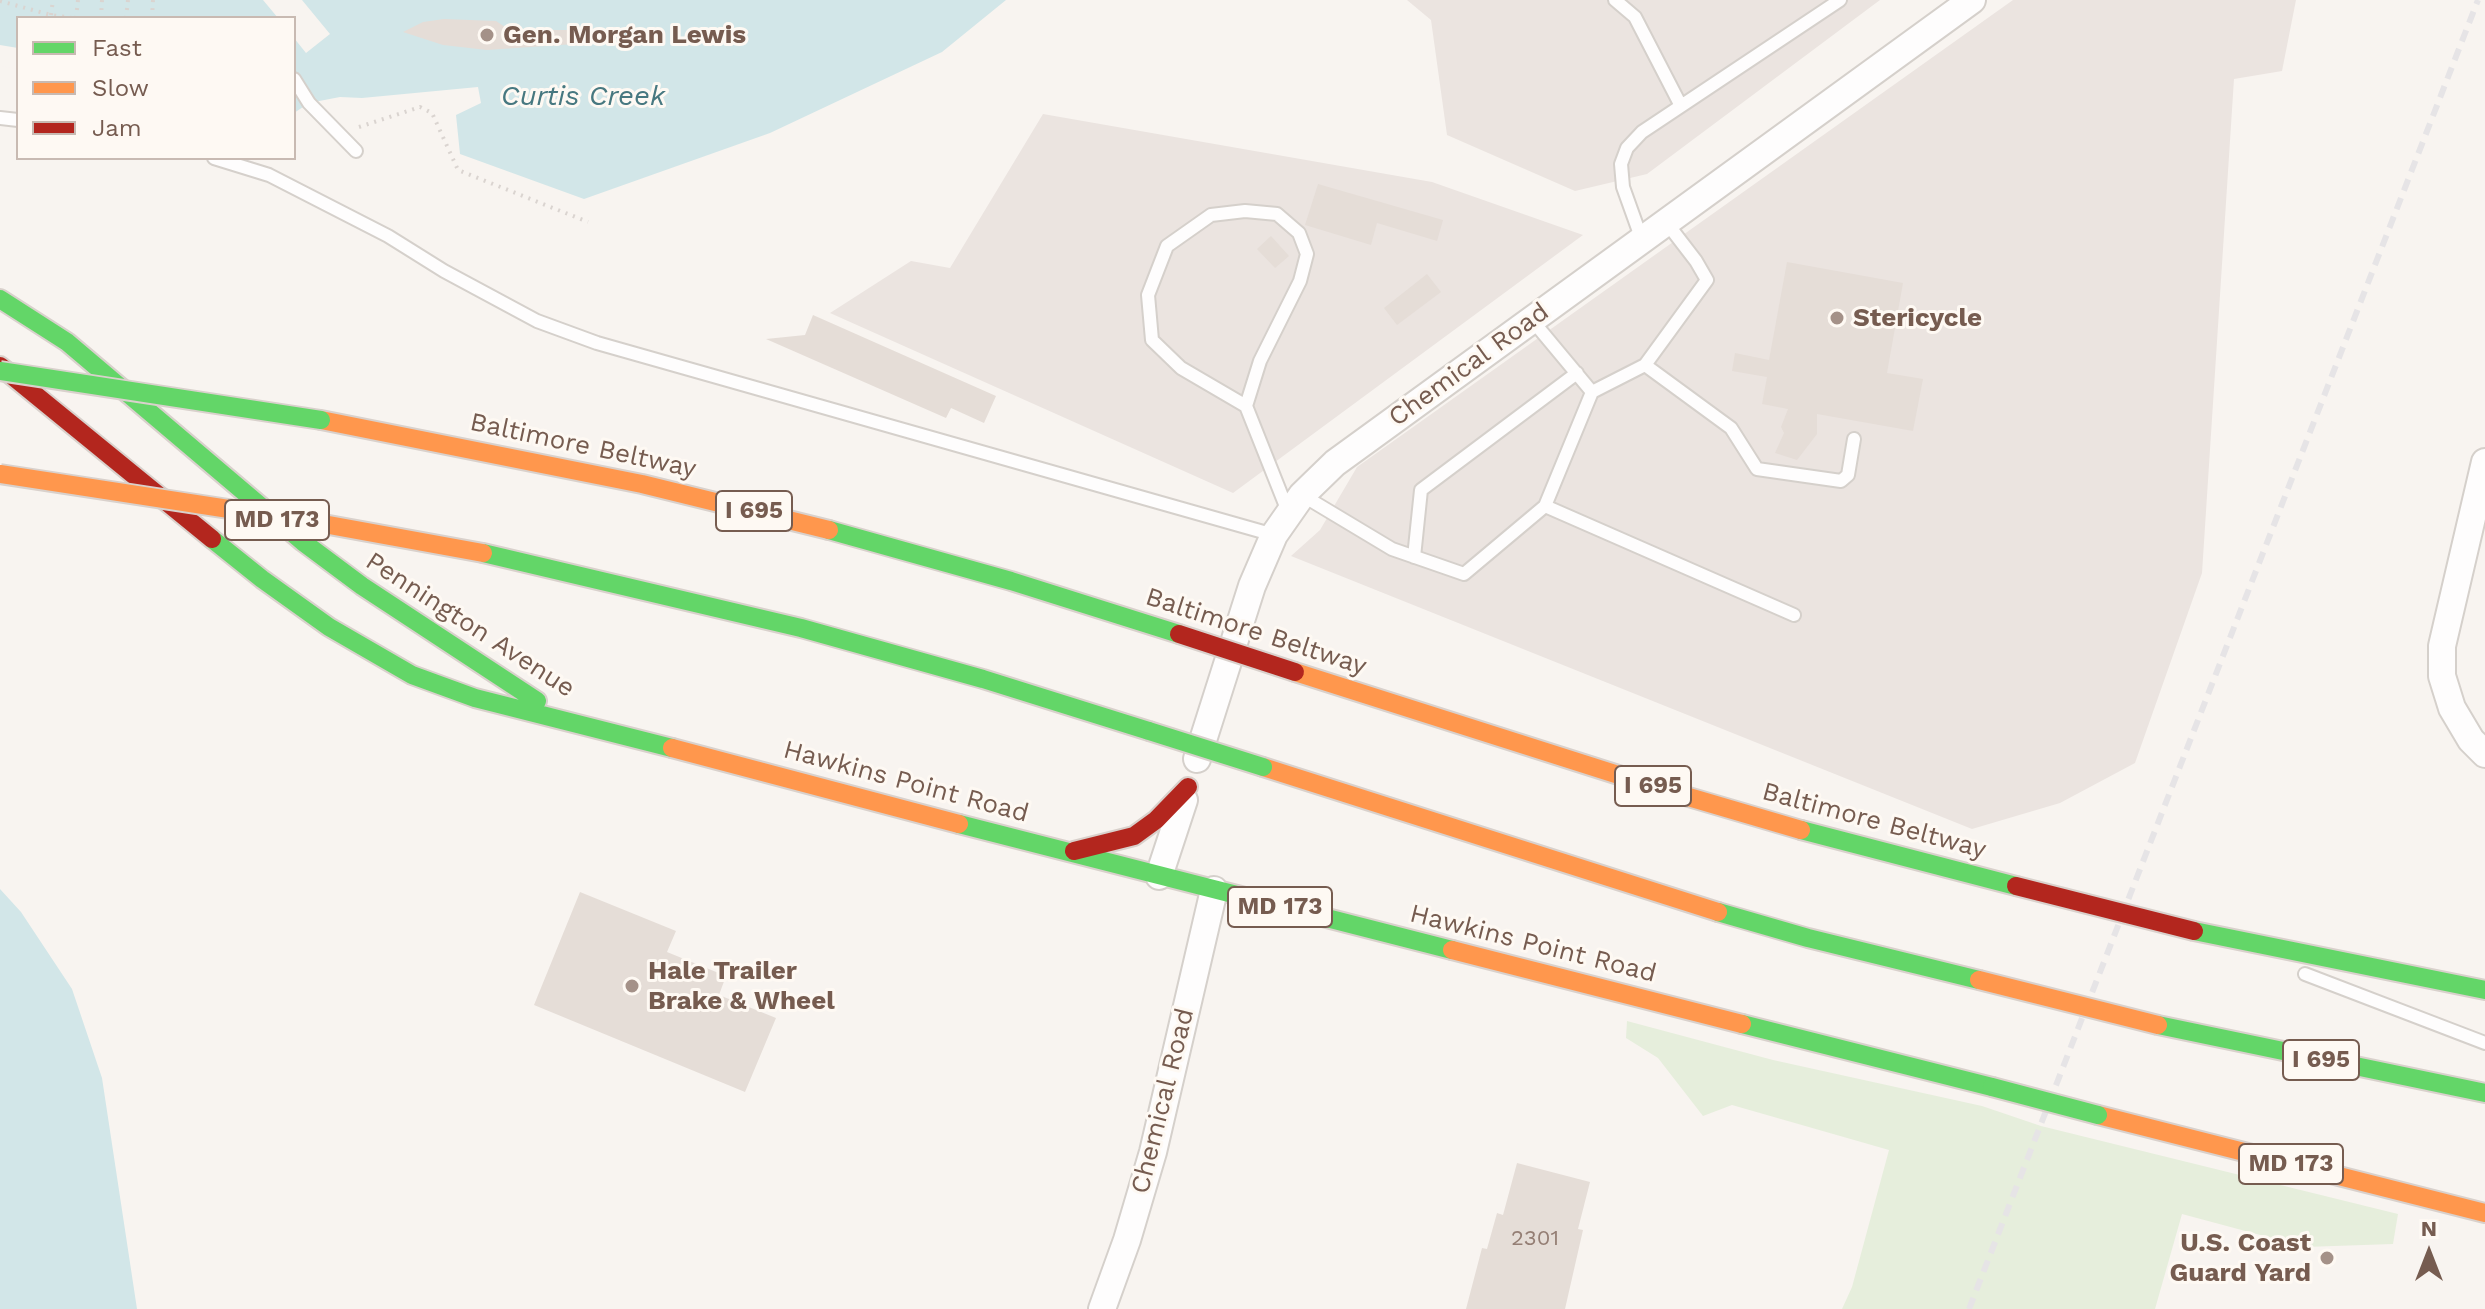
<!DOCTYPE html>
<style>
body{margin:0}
#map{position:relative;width:2485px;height:1309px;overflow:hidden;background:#f8f4f0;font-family:"Work Sans",sans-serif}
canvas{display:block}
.legend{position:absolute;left:16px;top:16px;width:280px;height:144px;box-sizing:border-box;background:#fef9f3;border:2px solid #c8bab2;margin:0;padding:10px 14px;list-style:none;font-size:24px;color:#765c50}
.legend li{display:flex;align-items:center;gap:16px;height:40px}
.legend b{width:40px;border:2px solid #c8bab2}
.north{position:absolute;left:2389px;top:1213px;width:80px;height:80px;-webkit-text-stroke:6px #fef9f3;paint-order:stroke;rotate:0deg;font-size:22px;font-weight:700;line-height:32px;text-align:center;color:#765c50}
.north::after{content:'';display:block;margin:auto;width:28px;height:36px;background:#765c50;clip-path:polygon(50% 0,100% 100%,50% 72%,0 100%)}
</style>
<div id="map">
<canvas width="2485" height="1309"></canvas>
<ul class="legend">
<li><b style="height:10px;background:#63d668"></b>Fast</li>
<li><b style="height:10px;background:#ff974d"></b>Slow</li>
<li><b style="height:10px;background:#b3261e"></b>Jam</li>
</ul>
<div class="north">N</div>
</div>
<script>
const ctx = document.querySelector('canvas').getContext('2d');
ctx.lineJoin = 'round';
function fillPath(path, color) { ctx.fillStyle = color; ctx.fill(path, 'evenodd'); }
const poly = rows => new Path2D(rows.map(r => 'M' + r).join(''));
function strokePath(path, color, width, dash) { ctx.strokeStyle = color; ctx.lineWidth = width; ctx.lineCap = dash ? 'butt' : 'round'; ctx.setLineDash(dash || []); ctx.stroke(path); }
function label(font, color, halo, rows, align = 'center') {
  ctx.font = font + ' "Work Sans",sans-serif'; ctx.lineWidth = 6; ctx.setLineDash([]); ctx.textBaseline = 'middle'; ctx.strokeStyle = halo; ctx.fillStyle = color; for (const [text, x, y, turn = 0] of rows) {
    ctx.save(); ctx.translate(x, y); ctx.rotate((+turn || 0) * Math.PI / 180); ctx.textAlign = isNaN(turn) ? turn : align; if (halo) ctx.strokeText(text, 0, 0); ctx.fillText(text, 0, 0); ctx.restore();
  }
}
const industrial = poly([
 [1407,0,1880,0,1647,174,1575,191,1447,135,1431,20],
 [2013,0,2296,0,2282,71,2234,79,2202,573,2135,763,2060,803,1972,829,1291,556,1320,530,1357,467],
 [1043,114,1432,182,1583,235,1233,493,830,313,911,261,950,268]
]);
const green = poly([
 [1627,1021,1773,1060,1982,1106,2041,1126,2398,1214,2393,1244,2305,1247,2182,1214,2155,1309,1842,1309,1852,1287,1889,1150,1732,1105,1703,1116,1658,1058,1626,1038]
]);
const water = poly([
 [0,0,1006,0,942,52,770,133,584,199,460,154,456,115,481,103,478,87,362,98,340,97,309,103,294,113,294,18,18,18,18,65,0,62],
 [0,889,21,912,72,989,102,1078,137,1309,0,1309]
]);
const pier = poly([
 [263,0,302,0,330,34,306,53,294,38,294,18,278,18],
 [0,45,18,48,18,69,0,66]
]);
const building = poly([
 [444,19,496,21,505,27,525,30,575,30,575,44,487,50,443,45,403,32,423,22],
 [1318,184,1443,220,1437,241,1377,223,1371,245,1305,225],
 [1271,236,1289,256,1275,268,1257,249],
 [1787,262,1903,283,1887,373,1923,379,1913,431,1817,414,1817,434,1797,460,1775,453,1784,433,1781,427,1788,409,1762,404,1767,377,1732,371,1735,353,1769,360],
 [1427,274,1441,292,1397,325,1384,308],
 [813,315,996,396,984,423,951,408,946,418,766,339,805,335],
 [580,892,676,931,667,952,726,976,719,995,776,1018,745,1092,534,1005],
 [1517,1163,1590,1182,1578,1229,1583,1230,1565,1309,1466,1309,1482,1248,1487,1249,1497,1213,1503,1215]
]);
const path = poly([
 [0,1,51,15,72,18],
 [51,15,53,0],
 [76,18,78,0],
 [101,18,102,0],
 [126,18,128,0],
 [152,18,153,0],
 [359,127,420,107,432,113,458,170,588,222]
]);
const lane = poly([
 [1615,0,1635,17,1681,106],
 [294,79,309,103,356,151],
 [0,118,18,120],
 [214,158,269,175,388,236,444,271,537,321,597,343,1274,535],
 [1666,222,1696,261,1707,280,1645,365,1731,428,1757,469,1841,481,1848,475,1854,439],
 [1642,240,1623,187,1621,164,1627,148,1642,132,1840,0],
 [1532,320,1592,392,1645,365],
 [1246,406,1181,368,1152,340,1148,295,1167,246,1211,215,1245,211,1277,214,1299,233,1307,254,1300,281,1260,361,1246,406,1289,514],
 [1302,495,1392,549,1464,574,1545,506,1592,392],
 [1545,506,1794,615],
 [1414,557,1421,490,1577,373],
 [2305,974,2485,1043]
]);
const street = poly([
 [2485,462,2442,646,2442,676,2452,708,2471,740,2485,754],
 [1197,759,1252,586,1274,535,1302,495,1335,463,1972,0],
 [1159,876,1184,800],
 [1102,1309,1127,1240,1153,1152,1214,890]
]);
const fast = poly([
 [0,299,67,342,303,542,362,586,537,701],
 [829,530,1011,581,1179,634],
 [212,539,262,579,329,627,412,675,475,698,672,748],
 [483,553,801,628,983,679,1149,731],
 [959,824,1452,950],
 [1801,830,2016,886],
 [1718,912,1808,938,1979,980],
 [2194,931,2485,990],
 [1742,1024,1992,1087],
 [2158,1025,2485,1093]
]);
const slow = poly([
 [321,420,642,484,829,530],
 [1295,672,1675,793,1801,830],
 [672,748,959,824],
 [1263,767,1718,912],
 [1452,950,1742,1024],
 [2098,1115,2485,1213]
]);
const jam = poly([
 [0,366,212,539],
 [1074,851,1134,836,1156,820,1188,787]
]);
const rail = poly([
 [1969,1309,2478,0]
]);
const fastBridge = poly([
 [0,371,321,420],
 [1149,731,1263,767],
 [1992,1087,2098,1115]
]);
const slowBridge = poly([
 [0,474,307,521,483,553],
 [1979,980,2158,1025]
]);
const jamBridge = poly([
 [1179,634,1295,672],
 [2016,886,2194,931]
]);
const markers = [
 [487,35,8,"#a49188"],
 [1837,318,8,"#a49188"],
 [632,986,8,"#a49188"],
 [2327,1258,8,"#a49188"]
];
const numberNames = [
 ["2301",1535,1239]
];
const shields = [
 [754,511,76],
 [277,520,104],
 [1653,786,76],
 [1280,907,104],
 [2321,1060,76],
 [2291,1164,104]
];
const shieldNames = [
 ["I 695",754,511],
 ["MD 173",277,520],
 ["I 695",1653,786],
 ["MD 173",1280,907],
 ["I 695",2321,1060],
 ["MD 173",2291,1164]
];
const poiNames = [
 ["Gen. Morgan Lewis",503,35],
 ["Stericycle",1853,318],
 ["Hale Trailer",648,971],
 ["Brake & Wheel",648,1001],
 ["U.S. Coast",2311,1243,"right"],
 ["Guard Yard",2311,1273,"right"]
];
const streetNames = [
 ["Chemical Road",1469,365,-36],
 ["Baltimore Beltway",583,446,12],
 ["Pennington Avenue",470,625,33],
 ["Baltimore Beltway",1256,632,18],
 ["Hawkins Point Road",906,782,15],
 ["Baltimore Beltway",1874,821,15],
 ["Hawkins Point Road",1533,944,14],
 ["Chemical Road",1163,1101,-76]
];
const waterNames = [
 ["Curtis Creek",583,97]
];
fillPath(industrial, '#ebe4e0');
fillPath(green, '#e6eedc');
fillPath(water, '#d2e6e8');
fillPath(pier, '#f8f4f0');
fillPath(building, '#e5ddd7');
strokePath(lane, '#d5d0cb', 16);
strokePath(street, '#d5d0cb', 30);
strokePath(fast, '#d9d1cc', 22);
strokePath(slow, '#d9d1cc', 22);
strokePath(jam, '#d9d1cc', 22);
strokePath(path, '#dad4d0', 4, [2, 6]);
strokePath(lane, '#fefdfd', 12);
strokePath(street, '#fefdfd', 26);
strokePath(fast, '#63d668', 18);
strokePath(slow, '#ff974d', 18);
strokePath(jam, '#b3261e', 18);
strokePath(rail, '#e6e4e6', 6, [12, 8]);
strokePath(fastBridge, '#d9d1cc', 22, []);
strokePath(slowBridge, '#d9d1cc', 22, []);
strokePath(jamBridge, '#d9d1cc', 22, []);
strokePath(fastBridge, '#63d668', 18);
strokePath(slowBridge, '#ff974d', 18);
strokePath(jamBridge, '#b3261e', 18);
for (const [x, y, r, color] of markers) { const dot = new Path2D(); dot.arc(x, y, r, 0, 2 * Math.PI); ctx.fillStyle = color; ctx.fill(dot); strokePath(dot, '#fef9f3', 3); }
label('22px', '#947e74', null, numberNames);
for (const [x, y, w] of shields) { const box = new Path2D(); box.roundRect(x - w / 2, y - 20, w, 40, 6); ctx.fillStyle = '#fef9f3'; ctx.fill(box); strokePath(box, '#765c50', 2); }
label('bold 24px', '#765c50', null, shieldNames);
label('bold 26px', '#765c50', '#fef9f3', poiNames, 'left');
label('26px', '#765c50', '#fef9f3', streetNames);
label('italic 28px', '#477880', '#fef9f3', waterNames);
</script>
